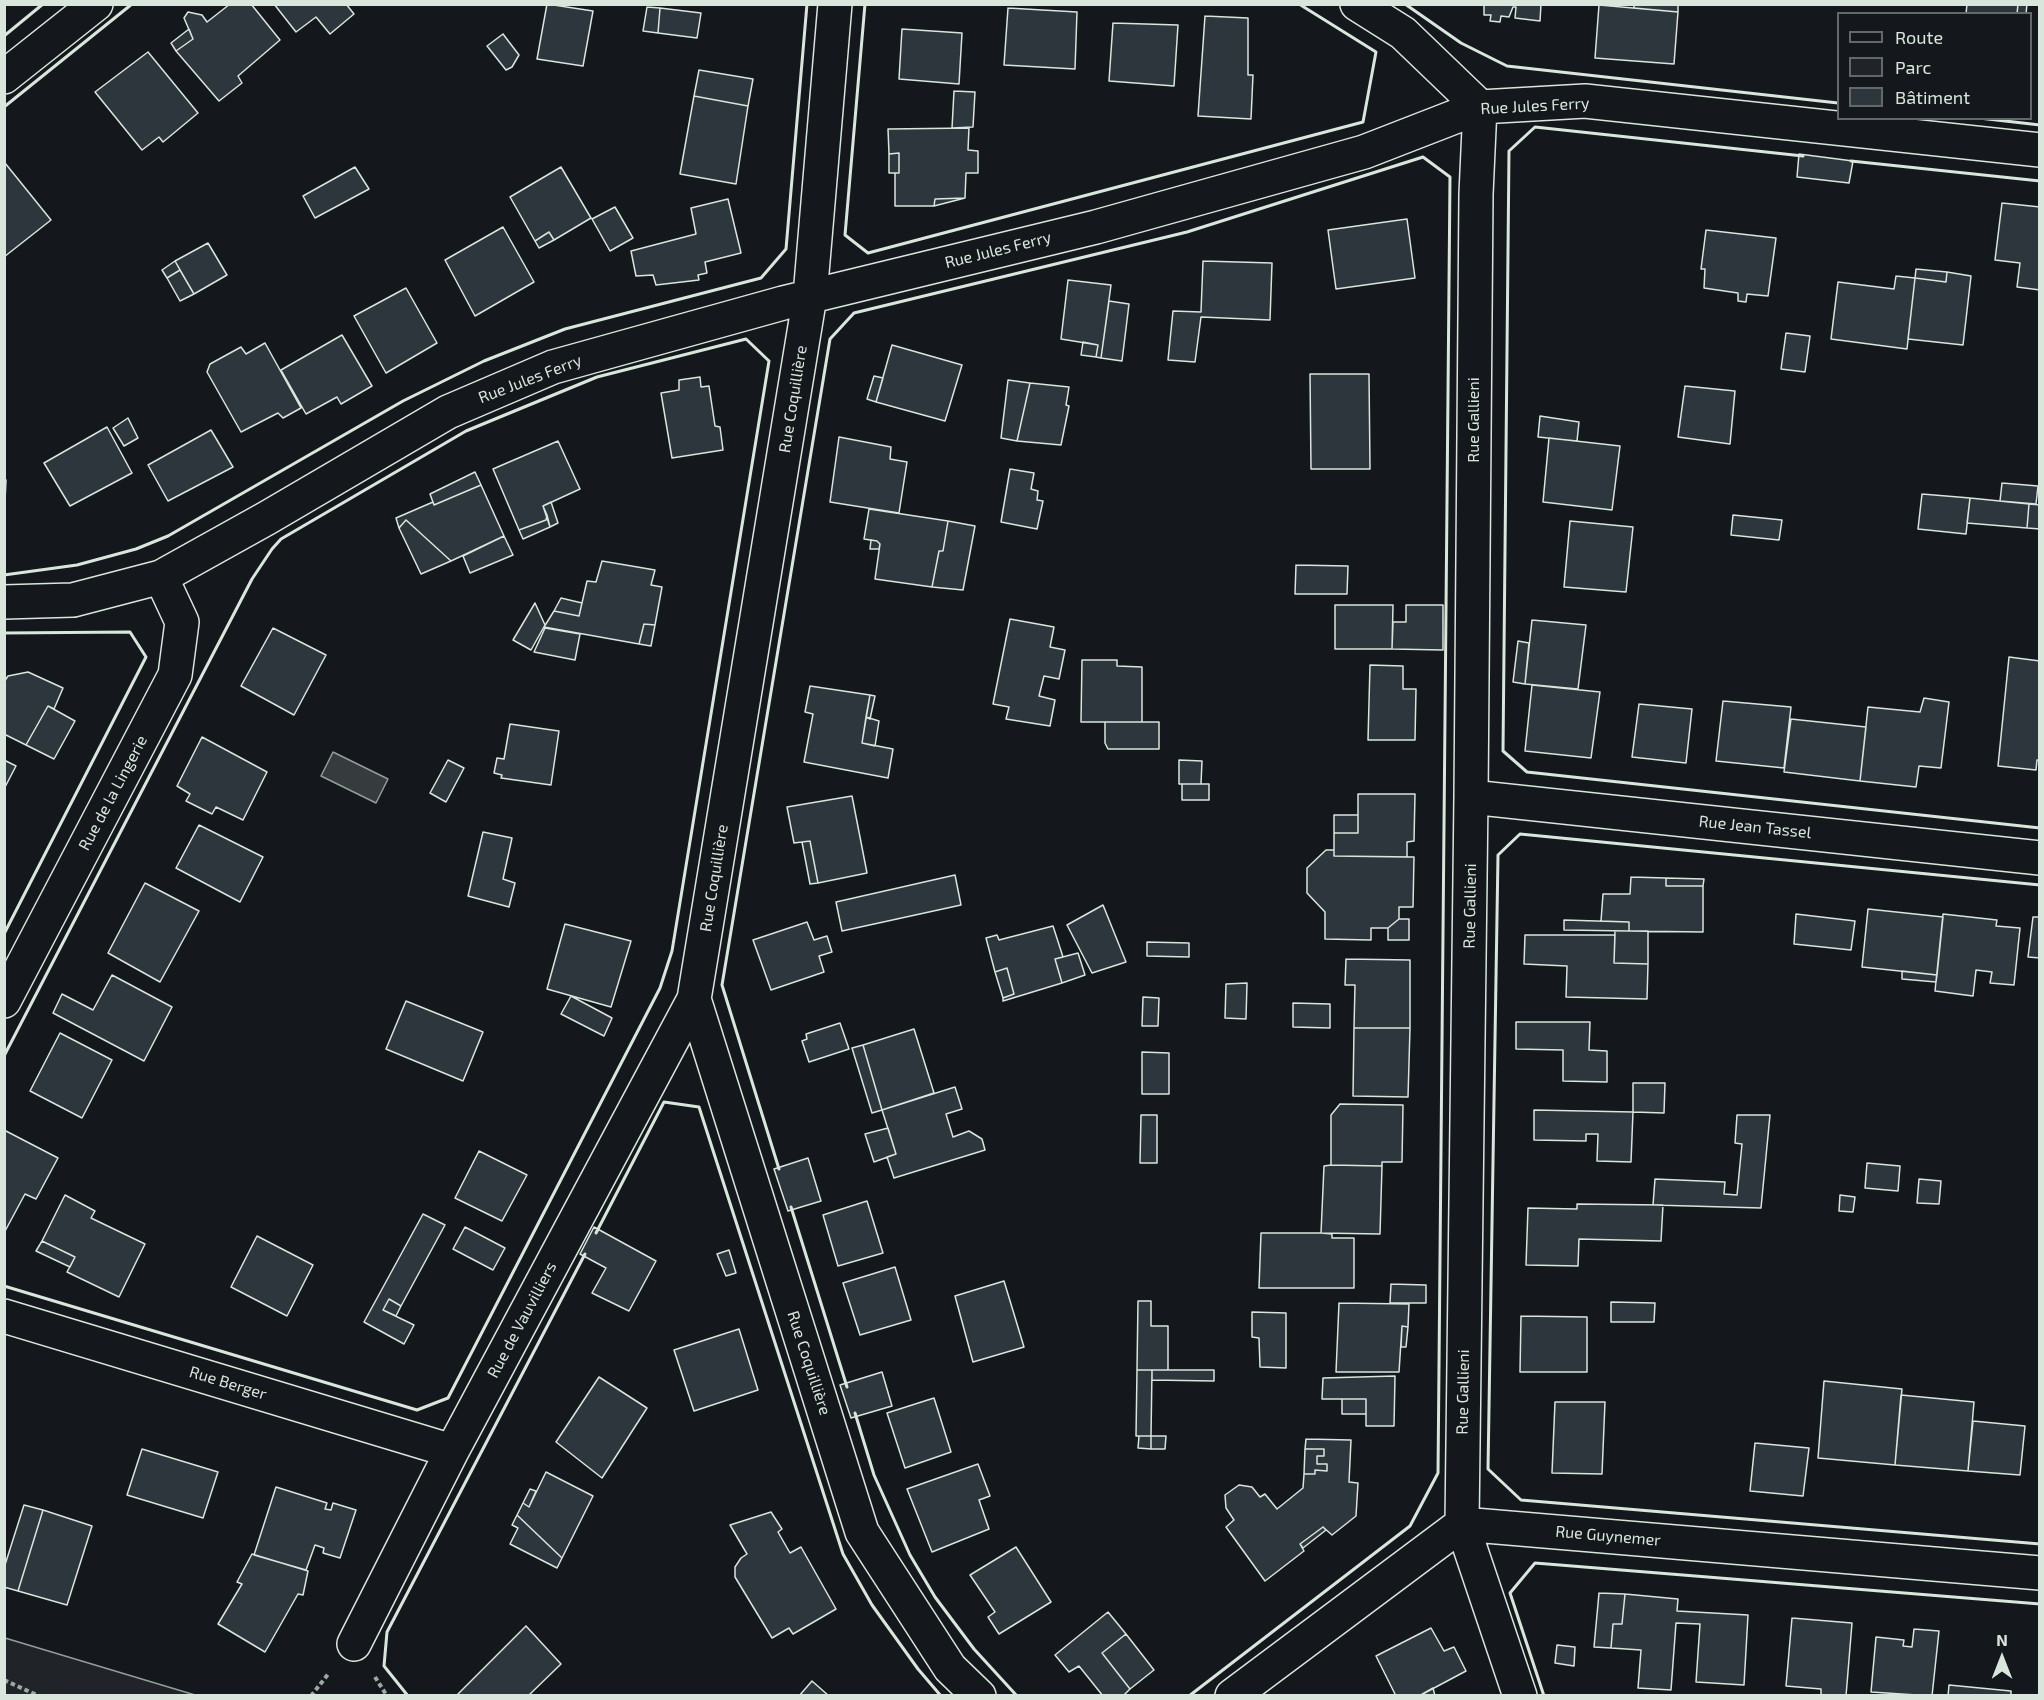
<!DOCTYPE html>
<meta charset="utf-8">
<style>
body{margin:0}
#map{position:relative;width:2044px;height:1700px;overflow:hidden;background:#14181c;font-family:"Exo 2",sans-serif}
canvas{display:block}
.frame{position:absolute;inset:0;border:6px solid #d8e6dc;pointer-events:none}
.legend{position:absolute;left:1837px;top:12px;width:195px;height:108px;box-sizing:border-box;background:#14181c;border:2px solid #626a69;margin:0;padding:8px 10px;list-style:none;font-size:18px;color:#d8e6dc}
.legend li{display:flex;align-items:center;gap:12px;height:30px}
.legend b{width:30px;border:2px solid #626a69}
.north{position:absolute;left:1972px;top:1628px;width:60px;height:60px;-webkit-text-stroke:4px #14181c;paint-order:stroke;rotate:0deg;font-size:16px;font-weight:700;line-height:24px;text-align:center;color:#d8e6dc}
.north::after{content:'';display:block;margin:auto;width:21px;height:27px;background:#d8e6dc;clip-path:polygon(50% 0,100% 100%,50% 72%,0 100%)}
</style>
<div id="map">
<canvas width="2044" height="1700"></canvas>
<div class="frame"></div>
<ul class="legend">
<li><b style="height:8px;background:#14181c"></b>Route</li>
<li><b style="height:16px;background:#202428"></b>Parc</li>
<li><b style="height:16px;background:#2c363c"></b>Bâtiment</li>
</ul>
<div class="north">N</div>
</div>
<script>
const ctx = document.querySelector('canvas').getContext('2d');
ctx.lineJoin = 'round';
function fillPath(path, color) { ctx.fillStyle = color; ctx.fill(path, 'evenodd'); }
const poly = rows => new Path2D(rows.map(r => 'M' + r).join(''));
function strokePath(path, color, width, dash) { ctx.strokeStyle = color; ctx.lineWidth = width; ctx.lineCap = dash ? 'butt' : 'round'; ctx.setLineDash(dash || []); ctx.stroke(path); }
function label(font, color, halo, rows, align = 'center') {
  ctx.font = font + ' "Exo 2",sans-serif'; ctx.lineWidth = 4.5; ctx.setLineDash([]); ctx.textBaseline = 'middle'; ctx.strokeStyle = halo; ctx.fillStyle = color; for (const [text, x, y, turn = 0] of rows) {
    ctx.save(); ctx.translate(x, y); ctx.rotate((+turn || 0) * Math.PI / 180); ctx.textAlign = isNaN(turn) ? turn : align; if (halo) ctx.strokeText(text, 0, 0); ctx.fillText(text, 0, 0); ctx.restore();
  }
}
const green = poly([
 [5,1638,195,1695,5,1695,5,1638]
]);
const water = poly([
 [333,752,388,779,376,803,321,776,333,752]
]);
const building = poly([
 [230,4,251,4,280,40,238,76,242,83,219,101,176,51,193,39,184,18,188,12,202,15,207,22,230,4],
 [274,4,346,4,354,14,330,34,316,17,296,32,274,4],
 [547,4,593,11,583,66,537,59,547,4],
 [1474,4,1541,4,1540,21,1515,18,1516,7,1513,7,1509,17,1501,16,1500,22,1490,21,1491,15,1484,15,1484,5,1474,4],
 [1634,4,1678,4,1678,12,1634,8,1634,4],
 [1967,4,2018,4,2017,14,1966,14,1967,4],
 [2018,4,2027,4,2026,14,2017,14,2018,4],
 [1599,5,1678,12,1674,64,1595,58,1599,5],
 [647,7,660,8,658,33,643,31,647,7],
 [660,8,701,13,697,38,658,33,660,8],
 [1008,8,1077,12,1075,69,1004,65,1008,8],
 [1205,16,1248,18,1248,75,1253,75,1251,119,1198,116,1205,16],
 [1113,23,1178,25,1174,86,1109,81,1113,23],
 [189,29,193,39,176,51,171,43,189,29],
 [902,29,962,33,959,84,899,79,902,29],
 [503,34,519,55,512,67,506,70,487,46,503,34],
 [148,52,198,113,163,142,159,137,142,150,95,92,148,52],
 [699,70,753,79,748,106,694,96,699,70],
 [954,91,975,92,973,127,952,128,954,91],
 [694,96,748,106,736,184,680,174,694,96],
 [969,128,968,150,978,151,978,173,966,173,965,198,935,199,934,206,895,206,895,173,899,173,899,153,889,154,888,129,969,128],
 [899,153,899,173,889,173,889,154,899,153],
 [1799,154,1853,161,1849,183,1797,177,1799,154],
 [5,163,51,220,4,257,4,163,5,163],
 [355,167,369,189,315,218,303,196,355,167],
 [561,167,591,218,554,240,549,232,535,241,510,197,561,167],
 [965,198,934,206,935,199,965,198],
 [728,199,741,253,705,262,707,273,698,275,699,280,656,285,653,275,636,276,631,251,696,234,691,208,728,199],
 [2002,203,2040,207,2040,290,2017,287,2020,263,1995,260,2002,203],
 [615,207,633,238,610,251,592,219,615,207],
 [1407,219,1415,278,1336,289,1328,230,1407,219],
 [503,227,534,282,475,316,445,260,503,227],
 [1706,230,1776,238,1768,296,1747,294,1746,302,1738,301,1738,293,1704,288,1705,269,1701,269,1706,230],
 [549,232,554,240,539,248,535,241,549,232],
 [208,243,227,275,194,294,175,261,208,243],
 [175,261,180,270,167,278,162,270,175,261],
 [1203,261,1272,263,1270,320,1201,317,1195,362,1168,360,1173,311,1201,312,1203,261],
 [1916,269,1947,272,1946,282,1915,278,1916,269],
 [180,270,194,294,180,301,167,278,180,270],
 [1947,272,1971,276,1963,345,1908,339,1915,278,1946,282,1947,272],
 [1896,276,1915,278,1907,349,1831,339,1838,282,1894,289,1896,276],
 [1068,280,1111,285,1101,358,1096,357,1098,345,1061,339,1068,280],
 [406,288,437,343,386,373,354,316,406,288],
 [1109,301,1129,304,1122,361,1101,358,1109,301],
 [1786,333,1810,336,1805,372,1781,369,1786,333],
 [342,335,372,386,341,404,337,397,306,414,281,370,342,335],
 [1083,342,1098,345,1096,357,1081,355,1083,342],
 [265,343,301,408,283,418,278,413,241,432,207,372,210,364,241,347,246,354,265,343],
 [892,345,962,365,945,421,876,402,892,345],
 [1310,374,1369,374,1370,469,1311,469,1310,374],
 [874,376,883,378,876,402,867,399,874,376],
 [700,377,701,387,709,386,715,426,720,427,723,450,672,458,661,393,679,390,679,380,700,377],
 [1008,380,1030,383,1017,441,1001,438,1008,380],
 [1030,383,1069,387,1066,405,1069,406,1061,445,1017,441,1030,383],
 [1685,386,1735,391,1730,444,1678,437,1685,386],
 [1540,416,1579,422,1577,441,1538,437,1540,416],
 [128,418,138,438,124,446,113,428,128,418],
 [107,427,132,473,70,506,44,463,107,427],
 [211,430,233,467,168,501,148,465,211,430],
 [839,437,891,447,890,459,907,462,899,513,830,502,839,437],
 [1549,438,1620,446,1612,510,1543,502,1549,438],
 [558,441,580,489,543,506,547,515,546,520,519,530,493,469,558,441],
 [1010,469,1034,473,1031,489,1038,491,1037,500,1043,501,1037,529,1001,522,1010,469],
 [475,472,481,485,434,505,430,494,475,472],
 [4,480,6,480,4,522,4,480],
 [2002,483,2038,486,2036,504,2000,501,2002,483],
 [481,485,504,536,451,561,406,520,399,528,396,518,433,502,434,505,481,485],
 [1922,494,1970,498,1966,534,1918,529,1922,494],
 [1970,498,2029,504,2027,528,1967,523,1970,498],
 [551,502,558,523,550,527,543,506,551,502],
 [2029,504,2040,505,2040,529,2027,528,2029,504],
 [869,509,948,521,943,551,939,551,932,587,875,579,880,544,877,541,864,539,869,509],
 [547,515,550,527,523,539,519,530,546,520,547,515],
 [1733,515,1782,520,1779,540,1731,535,1733,515],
 [406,520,451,561,421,574,399,528,406,520],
 [948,521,975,526,963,590,932,587,939,551,943,551,948,521],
 [1570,521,1633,527,1626,592,1564,587,1570,521],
 [504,536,513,555,470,573,463,556,504,536],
 [871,540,877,541,880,544,879,549,870,549,871,540],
 [602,561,655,570,651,585,662,587,655,625,644,624,639,644,544,627,554,611,579,616,587,581,596,582,602,561],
 [1296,565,1348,566,1347,594,1295,594,1296,565],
 [561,598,582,603,579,616,554,611,561,598],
 [535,603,545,625,531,650,513,640,535,603],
 [1335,605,1393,605,1392,649,1335,649,1335,605],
 [1406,605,1443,605,1443,650,1392,649,1393,622,1406,622,1406,605],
 [1010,619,1054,627,1050,647,1065,650,1059,679,1044,676,1039,696,1055,700,1050,726,1006,719,1009,707,993,704,1010,619],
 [1532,620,1586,625,1578,689,1525,684,1532,620],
 [644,624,655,625,651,646,639,644,644,624],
 [273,628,326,655,294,715,241,686,273,628],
 [545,628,580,634,575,660,534,652,545,628],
 [1518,641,1529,643,1525,684,1513,682,1518,641],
 [2009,657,2040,661,2040,760,2037,760,2036,770,1998,766,2009,657],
 [1082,660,1117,660,1117,666,1142,667,1142,722,1081,722,1082,660],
 [1370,665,1403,666,1403,689,1416,689,1415,740,1368,740,1370,665],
 [28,672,63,688,54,709,48,706,26,745,4,734,4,682,8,676,28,672],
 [1532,685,1600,692,1591,758,1525,751,1532,685],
 [810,686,870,695,862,743,893,749,888,778,804,762,813,714,805,712,810,686],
 [870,695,875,696,870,719,866,717,870,695],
 [1924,698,1949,702,1941,768,1919,766,1916,787,1860,781,1868,707,1920,712,1924,698],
 [1723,701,1791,707,1784,768,1716,761,1723,701],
 [1639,704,1692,709,1686,763,1632,757,1639,704],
 [48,706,75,721,54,759,26,745,48,706],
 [866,717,879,721,875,746,862,743,866,717],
 [1791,719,1866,727,1860,781,1784,772,1791,719],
 [1105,722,1159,722,1159,749,1108,749,1105,743,1105,722],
 [510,724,559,731,551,785,501,778,502,775,494,773,497,758,504,759,510,724],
 [202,737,267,772,243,820,216,807,212,814,186,801,190,794,177,786,202,737],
 [4,760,16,766,4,789,4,760],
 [448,760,464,768,446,802,430,793,448,760],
 [1179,760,1202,761,1201,784,1179,784,1179,760],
 [1182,784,1209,784,1209,800,1182,800,1182,784],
 [1358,794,1415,794,1414,841,1407,842,1407,857,1334,856,1334,833,1358,833,1358,794],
 [852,796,867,873,818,883,810,841,794,843,787,807,852,796],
 [1334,815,1358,815,1358,833,1334,833,1334,815],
 [199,825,263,857,240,902,176,868,199,825],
 [483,832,512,838,503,879,515,883,509,907,468,896,483,832],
 [810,841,818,883,810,884,802,842,810,841],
 [1326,850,1334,850,1334,856,1414,857,1413,907,1399,907,1399,919,1388,928,1371,928,1371,940,1325,939,1325,912,1307,893,1307,868,1326,850],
 [955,875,961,905,842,931,836,902,955,875],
 [1631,877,1666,878,1666,886,1703,886,1703,932,1629,931,1629,922,1601,921,1603,894,1630,894,1631,877],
 [1666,878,1704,879,1703,886,1666,886,1666,878],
 [145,883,199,911,160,982,108,953,145,883],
 [1103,905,1126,962,1092,973,1067,925,1103,905],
 [1868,909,1943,917,1937,975,1862,967,1868,909],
 [1796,914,1855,921,1851,950,1794,944,1796,914],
 [1943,914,1997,920,1996,926,2020,928,2014,985,1990,983,1992,972,1976,970,1973,996,1935,991,1943,914],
 [2033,917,2040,917,2040,958,2028,957,2033,917],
 [1399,919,1409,919,1409,940,1388,940,1388,928,1399,919],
 [1564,920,1629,922,1629,931,1564,930,1564,920],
 [807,922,814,940,827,936,832,952,819,956,824,972,771,990,753,940,807,922],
 [565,924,631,941,611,1007,547,989,565,924],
 [1053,926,1063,957,1055,959,1062,983,1003,1001,1003,998,1014,994,1007,968,995,972,986,938,997,935,999,940,1053,926],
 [1615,931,1648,931,1648,964,1614,963,1615,931],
 [1525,935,1615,935,1614,963,1648,964,1647,999,1566,997,1567,966,1524,964,1525,935],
 [1147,942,1189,943,1189,957,1147,956,1147,942],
 [1078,953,1085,975,1062,983,1055,959,1078,953],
 [1346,959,1410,960,1410,1028,1354,1028,1355,985,1345,985,1346,959],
 [1007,968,1014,994,1003,998,995,972,1007,968],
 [1902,971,1937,975,1936,982,1902,979,1902,971],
 [112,975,172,1007,144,1061,53,1013,62,994,93,1010,112,975],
 [1247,983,1246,1019,1225,1018,1226,984,1247,983],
 [571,996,612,1018,604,1036,561,1014,571,996],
 [1143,997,1159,998,1158,1026,1142,1026,1143,997],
 [406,1001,483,1032,463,1081,386,1049,406,1001],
 [1293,1003,1330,1004,1330,1028,1293,1027,1293,1003],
 [1516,1022,1590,1022,1589,1050,1607,1051,1607,1082,1563,1081,1563,1050,1516,1049,1516,1022],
 [840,1023,849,1049,809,1062,802,1041,807,1039,806,1034,840,1023],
 [1354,1028,1410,1028,1408,1097,1353,1096,1354,1028],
 [914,1029,934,1093,882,1110,863,1045,914,1029],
 [60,1033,112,1060,82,1118,30,1091,60,1033],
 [863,1045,882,1110,872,1113,852,1048,863,1045],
 [1142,1052,1169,1053,1169,1094,1142,1094,1142,1052],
 [1633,1083,1665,1083,1664,1113,1633,1112,1633,1083],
 [955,1087,962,1109,946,1114,953,1137,969,1131,982,1139,985,1150,894,1178,887,1157,896,1154,882,1110,955,1087],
 [1340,1104,1403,1105,1402,1162,1382,1162,1382,1166,1331,1165,1331,1115,1340,1104],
 [1534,1110,1633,1112,1631,1162,1597,1161,1598,1134,1586,1134,1586,1141,1534,1140,1534,1110],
 [1141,1115,1157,1115,1157,1163,1140,1163,1141,1115],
 [1737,1115,1770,1115,1761,1208,1653,1205,1655,1179,1725,1182,1724,1194,1737,1195,1742,1144,1735,1143,1737,1115],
 [888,1128,896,1154,874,1162,865,1134,888,1128],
 [4,1130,58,1158,36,1199,25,1194,4,1233,4,1130],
 [479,1151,527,1175,502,1221,455,1198,479,1151],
 [808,1158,821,1201,788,1211,774,1169,808,1158],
 [1867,1163,1900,1166,1898,1191,1865,1188,1867,1163],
 [1331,1165,1382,1166,1380,1234,1321,1233,1324,1166,1331,1165],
 [1919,1179,1941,1181,1939,1204,1917,1203,1919,1179],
 [65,1195,95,1211,91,1218,145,1244,119,1297,67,1272,75,1257,42,1241,65,1195],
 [1840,1195,1855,1197,1853,1212,1839,1211,1840,1195],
 [867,1201,883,1253,838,1266,823,1215,867,1201],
 [1577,1204,1663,1205,1661,1241,1579,1239,1578,1266,1526,1265,1528,1208,1577,1209,1577,1204],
 [423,1214,445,1225,401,1306,389,1299,383,1310,414,1325,404,1344,364,1322,423,1214],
 [465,1227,505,1248,493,1270,453,1249,465,1227],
 [594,1227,656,1261,629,1311,592,1293,606,1268,580,1254,594,1227],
 [1261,1233,1321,1233,1332,1234,1332,1238,1354,1238,1354,1288,1259,1288,1261,1233],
 [257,1236,313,1265,287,1316,231,1287,257,1236],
 [42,1241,75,1257,70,1267,36,1251,42,1241],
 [729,1250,736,1273,726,1276,717,1254,729,1250],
 [895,1267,911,1320,860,1335,843,1283,895,1267],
 [1004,1281,1024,1347,973,1362,955,1296,1004,1281],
 [1391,1284,1426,1285,1426,1303,1390,1303,1391,1284],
 [389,1299,401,1306,396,1316,383,1310,389,1299],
 [1138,1301,1151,1301,1151,1326,1168,1326,1168,1370,1137,1370,1138,1301],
 [1611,1302,1655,1303,1654,1322,1611,1322,1611,1302],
 [1339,1303,1409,1304,1408,1327,1402,1326,1399,1372,1336,1372,1339,1303],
 [1252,1312,1286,1313,1286,1368,1260,1367,1259,1338,1252,1337,1252,1312],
 [1521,1316,1587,1317,1587,1372,1520,1372,1521,1316],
 [1402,1326,1408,1327,1406,1347,1401,1347,1402,1326],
 [739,1329,758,1390,694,1411,674,1350,739,1329],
 [1137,1370,1152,1370,1151,1436,1136,1436,1137,1370],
 [1152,1370,1214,1370,1214,1381,1152,1380,1152,1370],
 [882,1372,892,1406,851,1418,840,1385,882,1372],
 [1395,1376,1394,1426,1366,1426,1366,1399,1322,1399,1323,1378,1395,1376],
 [599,1377,647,1408,602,1478,556,1442,599,1377],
 [1824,1381,1902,1389,1895,1465,1818,1458,1824,1381],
 [1901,1395,1974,1402,1968,1471,1895,1465,1901,1395],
 [934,1398,951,1452,905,1468,887,1413,934,1398],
 [1342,1399,1366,1399,1366,1414,1342,1414,1342,1399],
 [1555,1402,1605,1402,1602,1474,1552,1473,1555,1402],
 [1973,1421,2025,1426,2020,1475,1968,1471,1973,1421],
 [1139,1436,1151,1436,1151,1449,1138,1448,1139,1436],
 [1151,1436,1166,1436,1165,1449,1151,1449,1151,1436],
 [1306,1439,1351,1440,1349,1482,1358,1483,1356,1516,1332,1535,1323,1527,1300,1544,1304,1551,1265,1581,1226,1527,1234,1520,1226,1508,1225,1495,1239,1485,1252,1487,1260,1497,1265,1494,1277,1509,1303,1488,1304,1474,1315,1474,1315,1470,1327,1471,1327,1464,1317,1464,1317,1456,1324,1456,1324,1449,1305,1449,1306,1439],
 [1755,1443,1809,1448,1803,1496,1750,1491,1755,1443],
 [142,1449,218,1472,203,1518,127,1495,142,1449],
 [1305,1449,1324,1449,1324,1456,1317,1456,1317,1464,1327,1464,1327,1471,1315,1470,1315,1474,1304,1474,1305,1449],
 [978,1464,990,1496,979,1500,989,1529,932,1552,907,1489,978,1464],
 [546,1472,593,1496,562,1558,517,1515,523,1503,529,1507,546,1472],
 [276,1487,327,1503,325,1509,331,1510,333,1503,356,1510,340,1558,323,1553,324,1548,315,1545,306,1570,254,1555,276,1487],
 [530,1489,536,1491,529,1507,523,1503,530,1489],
 [24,1505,43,1510,18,1591,4,1587,4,1568,24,1505],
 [43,1510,92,1526,67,1605,18,1591,43,1510],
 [771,1512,782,1529,778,1532,790,1553,801,1547,836,1609,793,1634,789,1628,772,1638,735,1577,735,1567,741,1558,747,1554,730,1525,771,1512],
 [517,1515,562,1558,557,1568,510,1544,518,1528,512,1525,517,1515],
 [1323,1527,1326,1530,1303,1548,1300,1544,1323,1527],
 [1016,1547,1051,1602,999,1634,988,1617,995,1612,970,1575,1016,1547],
 [252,1554,308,1571,303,1595,298,1594,265,1652,218,1624,242,1584,237,1582,252,1554],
 [1599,1593,1625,1594,1622,1624,1613,1624,1611,1648,1594,1647,1599,1593],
 [1625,1594,1678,1599,1677,1611,1748,1615,1744,1685,1696,1682,1700,1624,1676,1623,1671,1690,1638,1688,1641,1650,1611,1648,1613,1624,1622,1624,1625,1594],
 [1108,1612,1126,1634,1102,1653,1130,1689,1123,1696,1103,1696,1079,1666,1069,1672,1055,1655,1108,1612],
 [1792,1618,1852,1623,1846,1696,1821,1696,1821,1689,1786,1686,1792,1618],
 [526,1626,561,1664,528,1696,456,1696,526,1626],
 [1431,1628,1444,1651,1454,1647,1466,1671,1419,1696,1396,1696,1376,1656,1431,1628],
 [1914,1629,1939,1631,1932,1696,1871,1692,1876,1637,1904,1640,1903,1646,1912,1647,1914,1629],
 [1126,1634,1154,1670,1130,1689,1102,1653,1126,1634],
 [1557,1645,1575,1647,1574,1666,1555,1663,1557,1645],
 [812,1681,829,1696,799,1696,812,1681],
 [1949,1685,2011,1691,2011,1696,1948,1696,1949,1685],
 [1433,1688,1435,1696,1419,1696,1433,1688]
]);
const path = poly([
 [375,1677,387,1696],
 [4,1680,39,1696],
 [311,1696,329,1673]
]);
const minor = poly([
 [835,4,810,296,694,999,862,1532,950,1668,979,1696],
 [1357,4,1403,33,1480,107],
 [4,77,96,4],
 [1480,107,1476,194,1471,797,1462,1524,1520,1696],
 [4,602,73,600,161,577,267,518,448,412,553,367,783,303,1096,227,1364,152,1480,107,1585,101,2040,150],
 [1471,797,2040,858],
 [4,1001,175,675,182,622,161,577],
 [4,1316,452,1451],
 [354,1644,452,1451,694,999],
 [1232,1696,1462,1524,2040,1573]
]);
const wall = poly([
 [865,4,845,235,868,253,1363,122,1376,52,1299,4],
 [1405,4,1461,43,1507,66,1838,103],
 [4,36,43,4],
 [4,107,132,4],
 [1979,118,2040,125],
 [1803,156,1535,127,1509,151,1503,751,1527,772,2040,828],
 [1851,161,2040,181],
 [4,575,77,565,136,549,168,536,403,401,484,361,565,329,761,278,786,249,807,4],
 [4,633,130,632,146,657,4,934],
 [2040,885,1520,834,1498,855,1488,1469,1521,1500,2040,1544],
 [4,1056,252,579,272,549,281,539,466,431,597,377,746,339,769,361,672,951,660,988,448,1398,417,1410,4,1286],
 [779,1169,722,985,830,339,854,313,1187,232,1423,157,1450,177,1438,1473,1410,1526,1189,1696],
 [791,1207,847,1387],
 [596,1233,664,1102,699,1107,843,1554,872,1605,918,1669,941,1696],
 [855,1413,874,1475,910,1555,935,1597,974,1649,1017,1696],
 [408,1696,384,1666,387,1632,585,1254],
 [1544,1696,1510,1593,1535,1563,2040,1604]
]);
const streetNames = [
 ["Rue Jules Ferry",1535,106,-3],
 ["Rue Jules Ferry",998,250,-14],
 ["Rue Jules Ferry",530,379,-21],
 ["Rue Coquillière",793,399,-81],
 ["Rue Gallieni",1474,420,-90],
 ["Rue de la Lingerie",113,793,-62],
 ["Rue Jean Tassel",1755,827,6],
 ["Rue Coquillière",714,878,-81],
 ["Rue Gallieni",1470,906,-89],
 ["Rue de Vauvilliers",522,1320,-62],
 ["Rue Coquillière",809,1363,72],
 ["Rue Berger",228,1383,17],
 ["Rue Gallieni",1463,1392,-89],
 ["Rue Guynemer",1608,1536,5]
];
fillPath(green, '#202428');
strokePath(green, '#939e99', 1.5);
fillPath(water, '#363b3e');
strokePath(water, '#939e99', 1.5);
fillPath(building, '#2c363c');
strokePath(building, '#d8e6dc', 1.5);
strokePath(minor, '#d8e6dc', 36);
strokePath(path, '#9da8a2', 4, [4.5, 3]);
strokePath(minor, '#14181c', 33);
strokePath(wall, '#d8e6dc', 3);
label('16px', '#d8e6dc', '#14181c', streetNames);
</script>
